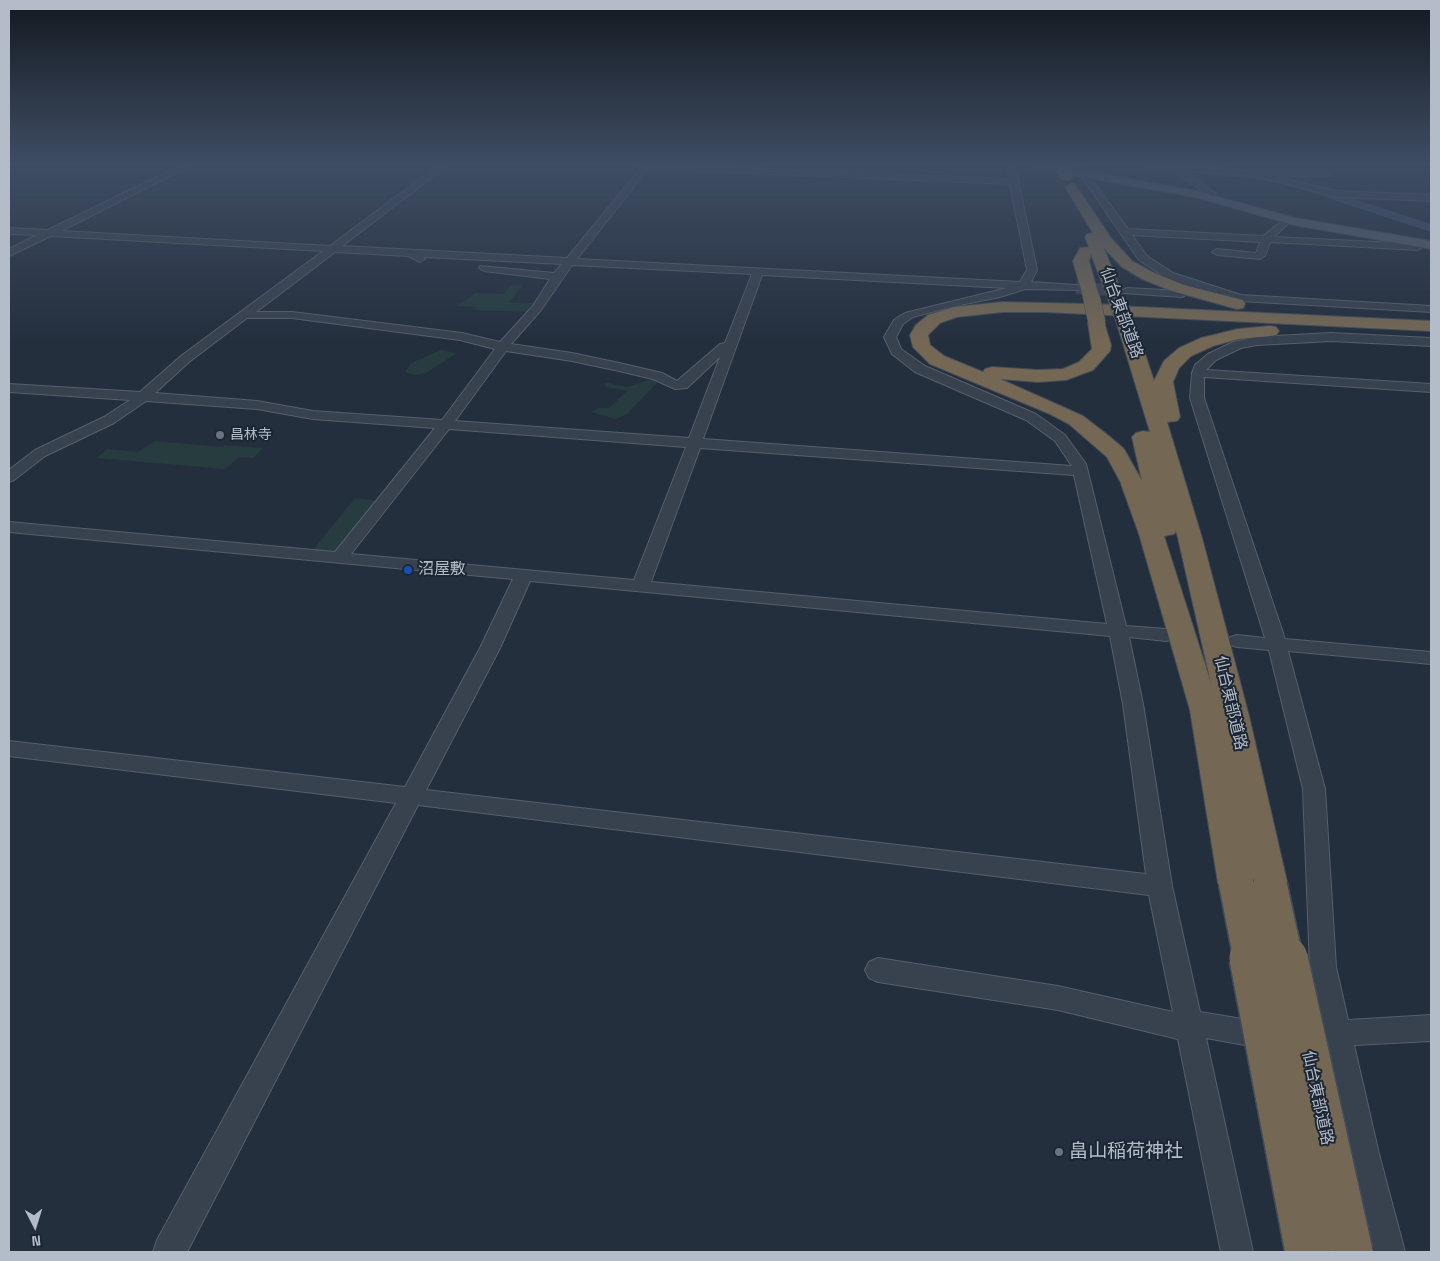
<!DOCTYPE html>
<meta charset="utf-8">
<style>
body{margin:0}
#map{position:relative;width:1440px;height:1261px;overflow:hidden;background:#242f3e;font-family:"Space Grotesk",sans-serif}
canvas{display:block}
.frame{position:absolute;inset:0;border:10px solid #b4bcc9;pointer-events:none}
.north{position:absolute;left:10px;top:1201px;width:50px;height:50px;-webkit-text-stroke:4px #1d2633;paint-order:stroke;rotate:175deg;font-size:14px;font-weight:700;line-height:20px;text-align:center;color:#b4bcc9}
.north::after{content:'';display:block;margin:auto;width:18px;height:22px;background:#b4bcc9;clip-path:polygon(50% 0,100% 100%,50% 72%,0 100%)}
</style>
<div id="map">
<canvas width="1440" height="1261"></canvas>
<div class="frame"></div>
<div class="north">N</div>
</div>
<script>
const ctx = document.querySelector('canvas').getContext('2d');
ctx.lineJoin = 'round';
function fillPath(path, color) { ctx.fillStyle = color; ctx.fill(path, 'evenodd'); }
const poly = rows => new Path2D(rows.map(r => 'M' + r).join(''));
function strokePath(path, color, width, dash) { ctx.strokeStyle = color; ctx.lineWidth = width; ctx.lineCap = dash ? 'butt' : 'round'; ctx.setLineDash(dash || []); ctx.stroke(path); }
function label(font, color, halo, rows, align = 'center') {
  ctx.font = font + ' "Space Grotesk","Noto Sans JP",sans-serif'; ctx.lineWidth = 4; ctx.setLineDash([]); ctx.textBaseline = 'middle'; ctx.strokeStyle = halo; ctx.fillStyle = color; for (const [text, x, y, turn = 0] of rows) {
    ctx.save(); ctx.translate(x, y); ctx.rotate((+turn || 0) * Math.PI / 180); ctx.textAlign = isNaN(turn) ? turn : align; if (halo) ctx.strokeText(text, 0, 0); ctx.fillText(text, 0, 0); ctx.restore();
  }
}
const green = poly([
 [510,285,522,285,509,303,536,303,530,312,474,310,477,307,457,306,475,293,504,294],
 [441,350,457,353,426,373,415,375,405,372,411,363],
 [651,379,657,380,658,382,627,414,616,419,591,412,598,408,609,408,627,391,606,387,604,383,609,382,615,385,627,387],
 [155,441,223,447,225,445,263,448,253,458,239,457,225,469,97,458,107,449,138,452],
 [355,498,377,501,338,551,333,552,312,551]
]);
const river = poly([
 [1140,166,1174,166,1175,168,1170,171,1145,169,1140,166],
 [1192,166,1263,174,1302,182,1431,224,1431,232,1295,187,1263,180,1185,172,1179,169,1182,166,1192,166]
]);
const minorTunnel = poly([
 [1076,288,1127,291]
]);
const minor = poly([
 [179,166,190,166,61,231,330,246,437,166,447,166,342,246,567,258,640,169,633,166,706,166,1009,179,1007,166,1015,166,1037,270,1031,282,1076,285,1080,286,1081,288,1080,290,1025,289,1000,297,950,307,913,317,903,324,896,337,901,349,925,366,1036,414,1065,435,1086,464,1126,626,1166,629,1173,631,1175,635,1173,639,1166,641,1129,637,1143,704,1172,886,1200,1012,1267,1023,1277,1027,1281,1036,1277,1045,1267,1049,1206,1038,1253,1252,1221,1252,1178,1039,1058,1010,878,982,869,978,865,970,869,962,878,958,1058,986,1173,1012,1149,895,418,805,187,1252,153,1252,157,1240,396,803,9,756,9,741,405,787,480,648,513,579,9,532,9,522,335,552,435,428,313,419,257,409,146,401,114,423,45,456,14,480,9,482,9,470,35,450,104,417,130,400,9,392,9,384,140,392,181,356,323,251,51,236,9,256,9,249,37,235,9,234,9,228,48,230,179,166],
 [648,169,1010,184,1027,270,1020,282,577,259,648,169],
 [335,252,408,256,420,262,425,259,424,257,562,264,554,273,480,266,479,268,484,271,550,279,533,306,500,342,462,333,292,312,256,312,335,252],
 [572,265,752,274,725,343,720,344,677,381,662,373,619,363,572,353,511,344,541,310,572,265],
 [762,275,1007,288,905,313,894,320,884,337,892,354,915,372,1026,420,1055,441,1072,466,703,439,762,275],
 [247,318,292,318,460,340,495,349,442,420,313,411,257,401,155,393,189,362,247,318],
 [506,351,572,361,619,371,653,379,675,389,687,388,720,357,689,438,455,421,506,351],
 [449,429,686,447,634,580,351,554,449,429],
 [700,448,1074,475,1107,624,651,582,700,448],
 [530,581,1110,636,1123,704,1146,874,426,790,500,648,530,581],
 [1074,166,1082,166,1128,229,1263,236,1288,216,1293,219,1274,237,1418,244,1423,247,1418,250,1270,242,1265,256,1260,259,1217,255,1212,252,1217,249,1256,253,1260,242,1132,235,1147,256,1173,273,1241,295,1431,306,1431,312,1240,301,1182,284,1165,277,1139,260,1074,166],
 [1170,166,1198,166,1261,171,1326,171,1330,174,1329,176,1277,177,1337,191,1431,195,1431,201,1337,197,1255,176,1184,170,1216,194,1207,199,1203,196,1205,193,1172,170,1170,166],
 [1127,288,1182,291,1188,294,1182,297,1123,293,1121,291,1127,288],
 [1331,333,1431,338,1431,346,1331,341,1257,345,1241,348,1216,360,1206,370,1431,384,1431,392,1204,377,1204,398,1285,639,1431,652,1431,664,1288,651,1325,789,1336,967,1348,1020,1431,1015,1431,1041,1354,1045,1379,1154,1405,1252,1373,1252,1349,1154,1310,967,1303,789,1269,650,1237,647,1230,645,1228,641,1230,637,1237,635,1265,638,1190,398,1192,373,1195,365,1208,354,1233,342,1257,337,1331,333]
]);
const major = poly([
 [1033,166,1058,166,1196,191,1295,218,1431,241,1431,249,1294,225,1195,197,1038,169,1033,166]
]);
const highway = poly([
 [1071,183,1075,184,1111,238,1132,261,1154,273,1184,285,1243,300,1245,304,1243,308,1237,309,1172,291,1142,279,1122,267,1104,248,1125,301,1123,305,1119,306,1431,321,1431,331,1045,312,1003,312,957,317,940,323,928,335,930,345,944,356,983,372,985,369,992,367,1038,370,1063,369,1079,362,1092,349,1088,323,1091,319,1097,318,1103,319,1111,345,1110,351,1093,370,1066,380,1038,382,1000,379,1083,416,1109,436,1124,449,1142,481,1132,437,1136,433,1143,431,1150,432,1117,324,1120,320,1126,319,1132,320,1135,324,1154,381,1164,361,1179,348,1201,338,1238,329,1270,326,1276,327,1279,331,1276,335,1270,336,1238,339,1213,346,1191,356,1179,368,1173,382,1180,417,1177,421,1167,422,1202,538,1249,716,1288,886,1283,896,1270,901,1257,896,1252,886,1249,893,1236,897,1223,893,1218,883,1190,710,1139,534,1120,481,1107,457,1069,424,1050,414,930,364,913,347,910,335,916,325,928,315,954,307,1003,302,1089,304,1084,300,1073,261,1080,248,1089,247,1085,237,1087,234,1093,233,1065,187,1071,183],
 [1091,254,1109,301,1115,305,1094,304,1100,300,1089,261,1091,254],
 [1176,531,1178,538,1211,683,1164,536,1174,534,1176,531]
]);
const highwayBridgeFar3 = poly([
 [1063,166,1066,174]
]);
const highwayBridgeFar2 = poly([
 [1092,300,1097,323],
 [1117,301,1126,324]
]);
const highwayBridgeFar1 = poly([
 [1236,883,1251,960],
 [1270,886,1286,960]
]);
const highwayBridge = poly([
 [1251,958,1307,1252],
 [1286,958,1351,1252]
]);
const markers = [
 [220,435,5,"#6b7280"],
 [408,570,5,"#1a4fb4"],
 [1059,1152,5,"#6b7280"]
];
const farPoinames = [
 ["昌林寺",230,435]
];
const streetNames = [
 ["仙台東部道路",1121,313,70],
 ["仙台東部道路",1230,703,77],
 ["仙台東部道路",1317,1098,78]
];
const poiNames = [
 ["沼屋敷",418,570]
];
const nearPoinames = [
 ["畠山稲荷神社",1069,1152]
];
fillPath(green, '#263c3f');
fillPath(river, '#394c67');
strokePath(minorTunnel, '#3a4453', 12, [12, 5.5]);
strokePath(minor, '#565f6c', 2);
strokePath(major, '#414a57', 2);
strokePath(highway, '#434c59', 2);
fillPath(minor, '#38414e');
fillPath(major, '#56606e');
fillPath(highway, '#746855');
strokePath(highwayBridgeFar3, '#434c59', 15, []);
strokePath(highwayBridgeFar2, '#434c59', 18, []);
strokePath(highwayBridgeFar1, '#434c59', 37, []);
strokePath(highwayBridge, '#434c59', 46, []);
strokePath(highwayBridgeFar3, '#746855', 14);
strokePath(highwayBridgeFar2, '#746855', 17);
strokePath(highwayBridgeFar1, '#746855', 34);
strokePath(highwayBridge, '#746855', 43);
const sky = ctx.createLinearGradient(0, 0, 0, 343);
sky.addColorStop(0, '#141a22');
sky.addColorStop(0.48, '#3f4d63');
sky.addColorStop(1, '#3f4d6300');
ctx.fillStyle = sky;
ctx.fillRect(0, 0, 1440, 343);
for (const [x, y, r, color] of markers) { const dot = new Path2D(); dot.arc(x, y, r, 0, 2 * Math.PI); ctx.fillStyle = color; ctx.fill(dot); strokePath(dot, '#1d2633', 2); }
label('14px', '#b4bcc9', '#1d2633', farPoinames, 'left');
label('16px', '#b4bcc9', '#1d2633', streetNames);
label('16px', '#b4bcc9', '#1d2633', poiNames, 'left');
label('19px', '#b4bcc9', '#1d2633', nearPoinames, 'left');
</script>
